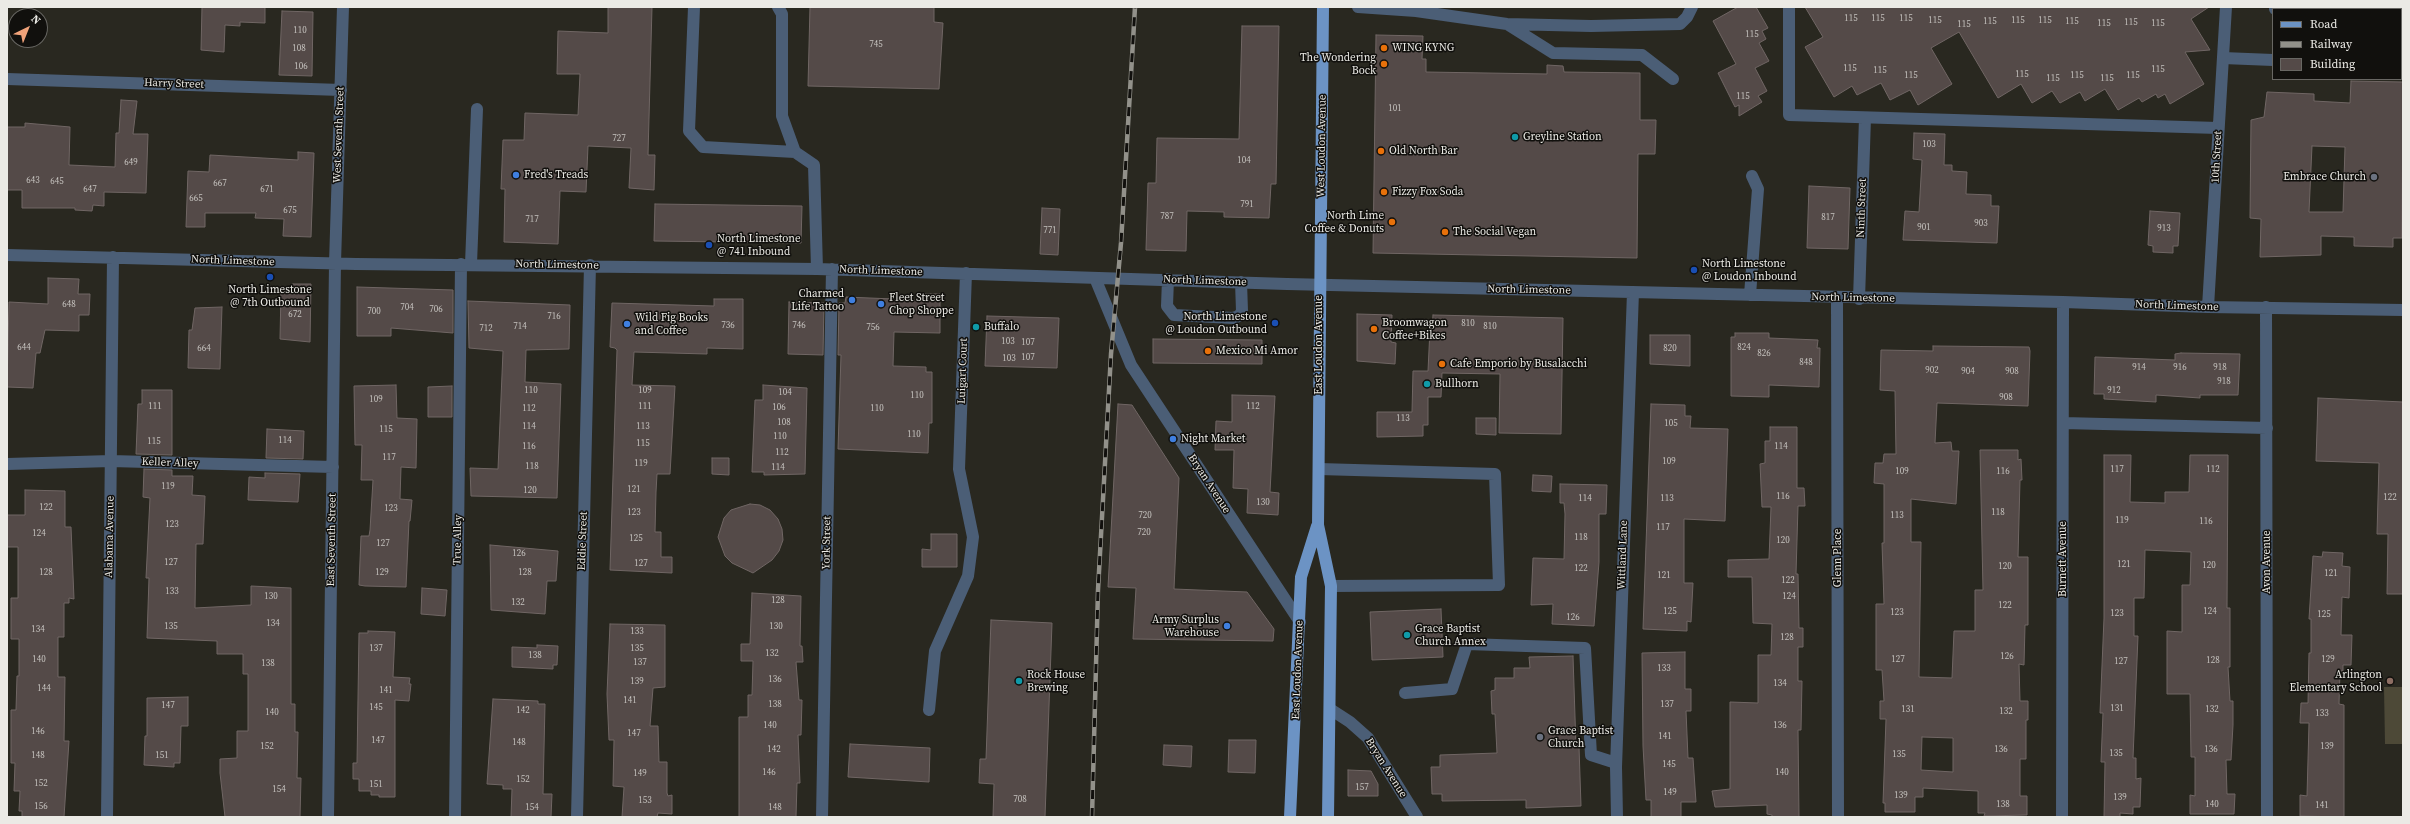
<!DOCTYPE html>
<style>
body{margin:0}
#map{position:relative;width:2410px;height:824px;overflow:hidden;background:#292820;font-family:"Source Serif 4",serif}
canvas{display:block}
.frame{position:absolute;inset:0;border:8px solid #ebeae5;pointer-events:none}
.legend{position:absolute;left:2272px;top:8px;width:130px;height:72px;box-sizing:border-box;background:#11100d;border:1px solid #686763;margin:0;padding:5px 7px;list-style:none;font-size:12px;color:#ebeae5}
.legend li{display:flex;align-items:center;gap:8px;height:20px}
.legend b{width:20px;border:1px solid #686763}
.north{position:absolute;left:8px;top:8px;width:40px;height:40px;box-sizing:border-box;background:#11100d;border:1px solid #686763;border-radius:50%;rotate:43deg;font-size:11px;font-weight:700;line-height:16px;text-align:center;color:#ebeae5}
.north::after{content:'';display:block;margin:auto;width:14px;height:18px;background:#f0a279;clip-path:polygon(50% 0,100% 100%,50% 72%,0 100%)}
</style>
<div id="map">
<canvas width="2410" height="824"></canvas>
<div class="frame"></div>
<ul class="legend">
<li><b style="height:5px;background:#6c93c4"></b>Road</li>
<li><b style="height:5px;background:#92918a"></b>Railway</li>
<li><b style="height:11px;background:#544a48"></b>Building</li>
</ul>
<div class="north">N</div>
</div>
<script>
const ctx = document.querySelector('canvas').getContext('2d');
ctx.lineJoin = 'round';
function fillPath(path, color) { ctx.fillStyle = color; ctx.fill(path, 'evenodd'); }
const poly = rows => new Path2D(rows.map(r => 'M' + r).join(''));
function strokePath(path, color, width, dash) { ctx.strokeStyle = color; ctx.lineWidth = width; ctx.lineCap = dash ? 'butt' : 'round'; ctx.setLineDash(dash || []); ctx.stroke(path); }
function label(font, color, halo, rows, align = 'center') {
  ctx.font = font + ' "Source Serif 4",serif'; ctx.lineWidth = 3; ctx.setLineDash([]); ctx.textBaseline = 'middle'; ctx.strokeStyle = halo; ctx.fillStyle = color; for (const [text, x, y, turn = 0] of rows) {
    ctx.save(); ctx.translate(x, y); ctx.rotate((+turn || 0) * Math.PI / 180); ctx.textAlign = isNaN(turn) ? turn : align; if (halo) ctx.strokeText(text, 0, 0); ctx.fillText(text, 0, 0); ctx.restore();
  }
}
const green = poly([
 [2384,687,2403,687,2403,744,2385,744]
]);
const building = poly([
 [202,7,265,7,265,23,240,22,240,26,225,25,224,52,201,50,202,7],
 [608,7,652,7,648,155,655,155,654,190,629,188,631,148,588,146,586,192,560,191,558,244,504,242,505,189,501,189,503,140,524,140,525,113,578,115,580,74,557,74,558,31,608,33,608,7],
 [810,7,934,7,934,22,943,23,939,89,808,86,810,7],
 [1738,7,1756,7,1768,28,1762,31,1766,39,1759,43,1769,61,1755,68,1767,91,1758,96,1762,102,1739,116,1739,105,1735,107,1718,73,1736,64,1713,21,1738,7],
 [1805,7,2209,7,2191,19,2210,50,2185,52,2204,84,2170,104,2165,94,2158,98,2156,94,2142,102,2139,98,2118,110,2105,89,2085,101,2080,92,2060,103,2052,91,2032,103,2021,84,1998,98,1959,32,1931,48,1952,84,1918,105,1910,90,1890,100,1881,83,1857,95,1852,86,1834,97,1805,47,1823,37,1805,7],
 [282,11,313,12,312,76,279,75,282,11],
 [1242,26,1279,26,1276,184,1271,184,1269,218,1224,217,1224,212,1187,211,1186,251,1146,250,1148,183,1156,183,1157,138,1239,139,1242,26],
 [1376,35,1423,36,1422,59,1426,59,1426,72,1547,74,1547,65,1563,66,1564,72,1640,73,1640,120,1656,120,1655,154,1638,154,1637,258,1373,253,1376,35],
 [2351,81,2403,82,2402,238,2393,238,2393,247,2354,246,2354,237,2321,236,2321,255,2260,257,2261,219,2250,218,2251,120,2264,117,2267,92,2314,94,2314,101,2350,103,2351,81],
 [2312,146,2345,147,2343,212,2309,212,2312,146],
 [121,100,137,101,133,134,148,134,146,193,104,192,104,206,93,205,92,211,75,210,75,208,22,208,22,190,7,190,7,127,25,127,25,123,70,127,69,165,115,167,116,133,119,133,121,100],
 [1914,133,1945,134,1944,165,1952,165,1952,171,1967,172,1966,194,1991,195,1991,206,1999,206,1997,243,1903,240,1905,211,1919,212,1922,160,1913,159,1914,133],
 [298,152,314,153,311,237,283,236,284,219,255,218,256,213,205,213,205,227,186,227,188,171,209,172,210,155,298,160,298,152],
 [1809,186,1850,188,1848,249,1807,248,1809,186],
 [655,204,802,206,801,243,654,241,655,204],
 [1042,208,1060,209,1058,255,1040,254,1042,208],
 [2150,211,2180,213,2178,246,2173,246,2173,253,2153,252,2153,246,2148,245,2150,211],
 [48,278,79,279,78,294,90,294,89,315,79,315,79,331,45,330,40,353,36,353,33,388,7,387,9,302,48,304,48,278],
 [293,284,311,284,310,342,280,339,281,291,293,292,293,284],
 [357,287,453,290,453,333,391,328,391,336,357,336,357,287],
 [917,294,940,294,940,333,894,332,893,366,926,367,926,372,932,372,932,423,929,423,928,453,838,449,841,355,838,355,839,303,845,303,846,297,917,300,917,294],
 [714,299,743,299,743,349,707,348,707,354,634,352,632,385,675,386,670,474,657,474,656,492,655,532,661,532,661,557,672,557,672,573,610,570,617,350,615,348,610,347,612,303,714,306,714,299],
 [468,301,570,305,569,349,526,350,525,382,561,384,557,498,471,496,470,468,498,469,503,351,469,348,468,301],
 [789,302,824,303,823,355,788,354,789,302],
 [222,307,220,369,188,368,189,330,192,330,195,308,222,307],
 [1357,314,1392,315,1391,342,1396,343,1395,364,1357,361,1357,314],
 [1433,315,1563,318,1561,434,1499,433,1500,374,1442,373,1441,397,1428,397,1428,425,1423,425,1423,436,1377,437,1377,412,1412,412,1413,371,1428,371,1430,329,1432,329,1433,315],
 [987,316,1059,318,1057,368,985,366,987,316],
 [1735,333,1769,333,1769,338,1818,340,1817,348,1820,348,1819,387,1769,385,1769,397,1731,396,1731,337,1735,337,1735,333],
 [1650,335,1690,335,1690,366,1650,364,1650,335],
 [1153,339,1262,340,1262,364,1153,363,1153,339],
 [1933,346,2029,347,2030,351,2028,406,1937,403,1935,443,1951,442,1952,451,1959,451,1956,504,1911,499,1911,542,1921,542,1919,677,1952,678,1954,631,1975,631,1975,590,1983,590,1980,450,2018,450,2018,460,2021,459,2022,480,2020,480,2018,557,2028,557,2028,625,2025,625,2024,665,2019,664,2020,701,2028,701,2028,720,2026,720,2026,759,2020,759,2020,796,2027,796,2027,815,1984,816,1985,813,1978,813,1978,791,1923,788,1923,797,1915,797,1915,812,1885,812,1885,803,1883,803,1886,719,1880,719,1880,701,1884,701,1882,670,1876,670,1876,604,1884,604,1882,543,1884,543,1884,484,1874,483,1875,463,1883,463,1884,454,1896,454,1895,391,1880,390,1881,350,1933,351,1933,346],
 [1922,737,1953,738,1953,772,1921,770,1922,737],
 [2181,353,2240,354,2238,395,2200,395,2200,398,2156,395,2156,402,2104,399,2104,394,2094,394,2095,357,2175,360,2175,354,2181,353],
 [396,385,397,418,417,419,416,468,401,467,400,499,412,500,410,521,409,521,406,587,365,586,359,585,361,536,369,536,370,530,373,480,361,480,362,445,355,445,354,386,396,385],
 [763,385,807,388,805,474,764,475,764,472,752,472,755,400,763,400,763,385],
 [452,386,452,417,428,417,428,387,452,386],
 [142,390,172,390,172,455,136,454,138,404,142,404,142,390],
 [1232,395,1275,396,1270,492,1279,493,1278,515,1247,513,1248,489,1233,488,1234,450,1215,450,1216,421,1232,422,1232,395],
 [2318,398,2403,402,2403,594,2387,594,2388,534,2377,534,2379,463,2316,461,2318,398],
 [1118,404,1132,405,1179,478,1174,589,1247,592,1274,629,1273,641,1133,639,1136,588,1108,587,1118,404],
 [1651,404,1685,405,1685,416,1691,416,1690,428,1728,429,1725,521,1684,519,1684,583,1693,583,1691,622,1687,621,1687,631,1643,629,1651,404],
 [1476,418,1496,418,1496,435,1476,434,1476,418],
 [1770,427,1797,427,1797,488,1804,488,1805,506,1798,506,1796,574,1798,574,1799,628,1803,628,1803,647,1798,647,1798,681,1802,681,1801,730,1798,730,1799,817,1772,817,1772,815,1767,814,1767,805,1715,807,1712,791,1730,789,1730,702,1758,703,1758,655,1771,655,1772,624,1753,623,1752,577,1728,577,1728,560,1769,559,1771,507,1762,507,1760,464,1765,463,1765,441,1770,441,1770,427],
 [267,429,304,431,303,459,266,458,267,429],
 [2104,455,2131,455,2130,502,2165,503,2165,492,2189,492,2190,455,2228,455,2227,608,2230,608,2230,667,2228,667,2230,701,2233,701,2233,725,2231,760,2226,760,2227,794,2235,794,2234,814,2190,814,2190,795,2195,796,2195,757,2191,757,2190,694,2167,694,2167,631,2182,632,2182,585,2190,585,2191,552,2145,550,2144,598,2134,598,2134,636,2138,636,2133,758,2136,758,2136,779,2141,778,2140,807,2133,807,2133,814,2120,813,2120,817,2104,817,2105,762,2101,762,2103,713,2100,713,2104,618,2104,455],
 [712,458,729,458,729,475,712,474,712,458],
 [144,469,172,470,172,476,193,476,192,495,205,496,203,544,196,544,195,608,251,605,251,586,291,588,291,704,295,704,295,732,298,732,297,778,301,778,300,817,225,817,220,773,220,759,237,758,237,731,248,731,248,674,243,674,243,654,217,654,217,641,147,638,149,578,146,578,150,498,143,497,144,469],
 [265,473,300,474,298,502,248,500,249,477,265,478,265,473],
 [1533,475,1552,476,1551,492,1532,491,1533,475],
 [1560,484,1607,485,1606,514,1599,514,1599,562,1594,626,1552,624,1553,604,1531,605,1533,558,1564,559,1565,514,1564,503,1560,503,1560,484],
 [25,490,65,491,65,527,71,527,74,599,69,598,69,603,64,603,64,637,58,637,58,677,65,677,64,741,69,741,64,817,22,817,22,811,19,811,20,791,14,791,15,763,11,763,11,710,16,710,17,676,19,676,19,639,11,639,11,598,18,598,18,547,7,547,7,515,25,515,25,490],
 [750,504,760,505,770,510,778,519,782,529,783,540,779,551,772,560,753,573,732,563,725,556,718,537,724,518,731,510,750,504],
 [931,534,957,534,957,567,922,567,922,549,931,550,931,534],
 [490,545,558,551,556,581,547,581,545,614,491,610,490,545],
 [2323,552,2343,553,2342,566,2350,567,2349,598,2342,597,2341,635,2352,635,2351,665,2343,665,2343,671,2340,671,2339,704,2344,705,2344,817,2300,816,2300,795,2307,796,2309,723,2300,723,2301,703,2308,703,2309,653,2311,653,2311,619,2309,619,2313,556,2322,557,2323,552],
 [422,588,447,590,445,616,421,614,422,588],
 [752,593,801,596,800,646,802,646,803,662,796,662,799,700,802,700,801,735,798,735,800,783,797,783,796,817,739,817,739,717,748,717,748,695,752,695,753,661,741,661,741,644,750,644,752,593],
 [1441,609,1443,657,1372,660,1370,612,1441,609],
 [991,620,1052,623,1045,817,993,817,994,784,979,783,980,759,986,759,991,620],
 [610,624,665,625,665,687,653,688,650,726,658,726,659,762,667,762,667,793,668,796,672,795,672,814,658,813,657,817,622,817,624,787,613,786,614,740,609,740,607,694,610,624],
 [368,631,395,632,393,677,410,678,409,684,411,684,409,701,395,700,395,797,379,797,379,795,371,795,371,791,359,791,359,779,353,779,353,763,357,763,359,633,368,633,368,631],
 [537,645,558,646,557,665,553,665,553,669,512,667,512,647,537,648,537,645],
 [1685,652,1685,689,1691,689,1691,711,1686,711,1688,758,1693,758,1696,802,1681,802,1681,817,1651,817,1651,800,1646,800,1643,746,1642,653,1685,652],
 [1573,656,1576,747,1579,747,1581,806,1526,808,1526,800,1442,801,1442,794,1432,794,1431,767,1440,767,1440,755,1497,753,1495,714,1492,714,1491,691,1495,690,1495,678,1514,678,1514,668,1530,668,1529,657,1573,656],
 [188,697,188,726,181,726,180,763,174,763,174,767,144,765,145,736,147,736,147,698,188,697],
 [493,699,538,701,538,704,545,704,543,794,552,794,551,817,511,817,512,789,503,789,503,785,487,784,493,699],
 [1229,740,1256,740,1255,773,1228,772,1229,740],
 [850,744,930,748,929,782,848,777,850,744],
 [1164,745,1192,746,1191,767,1163,765,1164,745],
 [1348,770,1371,771,1378,784,1378,796,1348,796,1348,770]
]);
const minor = poly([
 [694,7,689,131,703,147,795,152,814,165,817,269],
 [778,7,782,14,782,116,795,152],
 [1358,7,1416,11,1507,24,1591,26,1680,24,1687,17,1692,7],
 [1789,7,1789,115,2218,128],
 [2275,9,2275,7],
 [2319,9,2319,7],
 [1507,24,1553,53,1642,55,1673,79],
 [2223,58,2273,60],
 [2401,66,2403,66],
 [7,79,341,90],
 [7,255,356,264,817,269,1287,284,2063,302,2208,307,2403,310],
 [471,264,477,109],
 [1095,278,1131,365,1300,622],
 [1168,279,1167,306,1174,315,1233,318,1239,316,1242,311,1241,282],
 [1750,295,1758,189,1752,176],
 [1837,298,1838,817],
 [1859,299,1865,118],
 [2208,307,2226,7],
 [2266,307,2267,817],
 [2063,423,2267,428],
 [7,464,111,461,333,467],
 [1319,469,1495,474,1499,585,1331,586],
 [1405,693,1452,689,1467,644,1585,648,1591,755,1616,763],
 [1330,709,1350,722,1368,738,1417,817],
 [929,710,935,651,968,576,973,537,959,469,966,273],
 [107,817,113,257],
 [328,817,335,263,343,7],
 [455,817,461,264],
 [577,817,590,265],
 [822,817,832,269],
 [1617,817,1616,767,1633,292],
 [2062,817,2063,302]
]);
const major = poly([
 [1323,7,1318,525,1331,586,1328,817],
 [1290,817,1301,577,1317,526]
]);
const rail = poly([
 [1092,817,1098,590,1111,354,1121,243,1135,7]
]);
const markers = [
 [1384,48,4,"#e8710a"],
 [1384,64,4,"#e8710a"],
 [1515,137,4,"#0f9aa8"],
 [1381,151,4,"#e8710a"],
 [516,175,4,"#3f7fe0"],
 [2374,177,4,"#6b7280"],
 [1384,192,4,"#e8710a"],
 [1392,222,4,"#e8710a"],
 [1445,232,4,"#e8710a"],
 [709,245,4,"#1a4fb4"],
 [1694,270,4,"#1a4fb4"],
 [270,277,4,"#1a4fb4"],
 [852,300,4,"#3f7fe0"],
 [881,304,4,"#3f7fe0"],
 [1275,323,4,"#1a4fb4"],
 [627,324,4,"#3f7fe0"],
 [976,327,4,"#0f9aa8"],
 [1374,329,4,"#e8710a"],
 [1208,351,4,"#e8710a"],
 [1442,364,4,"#e8710a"],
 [1427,384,4,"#0f9aa8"],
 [1173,439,4,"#3f7fe0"],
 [1227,626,4,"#3f7fe0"],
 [1407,635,4,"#0f9aa8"],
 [1019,681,4,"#0f9aa8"],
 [2390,681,4,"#8d6e63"],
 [1540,737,4,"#6b7280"]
];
const numberNames = [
 ["115",1851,19],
 ["115",1878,19],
 ["115",1906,19],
 ["115",1935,21],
 ["115",2018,21],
 ["115",2045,21],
 ["115",1990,22],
 ["115",2072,22],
 ["115",2131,23],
 ["115",2104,24],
 ["115",2158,24],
 ["115",1964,25],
 ["110",300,31],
 ["115",1752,35],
 ["745",876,45],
 ["108",299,49],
 ["106",301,67],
 ["115",1850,69],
 ["115",2158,70],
 ["115",1880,71],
 ["115",2022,75],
 ["115",1911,76],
 ["115",2077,76],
 ["115",2133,76],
 ["115",2053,79],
 ["115",2107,79],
 ["115",1743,97],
 ["101",1395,109],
 ["727",619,139],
 ["103",1929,145],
 ["104",1244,161],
 ["649",131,163],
 ["643",33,181],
 ["645",57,182],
 ["667",220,184],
 ["647",90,190],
 ["671",267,190],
 ["665",196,199],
 ["791",1247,205],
 ["675",290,211],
 ["787",1167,217],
 ["817",1828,218],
 ["717",532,220],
 ["903",1981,224],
 ["901",1924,228],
 ["913",2164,229],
 ["771",1050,231],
 ["648",69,305],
 ["704",407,308],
 ["706",436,310],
 ["700",374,312],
 ["672",295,315],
 ["716",554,317],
 ["810",1468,324],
 ["736",728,326],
 ["746",799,326],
 ["714",520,327],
 ["810",1490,327],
 ["756",873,328],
 ["712",486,329],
 ["103",1008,342],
 ["107",1028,343],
 ["644",24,348],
 ["824",1744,348],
 ["664",204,349],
 ["820",1670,349],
 ["826",1764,354],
 ["107",1028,358],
 ["103",1009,359],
 ["848",1806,363],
 ["914",2139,368],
 ["916",2180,368],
 ["918",2220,368],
 ["902",1932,371],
 ["904",1968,372],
 ["908",2012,372],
 ["918",2224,382],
 ["110",531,391],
 ["109",645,391],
 ["912",2114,391],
 ["104",785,393],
 ["110",917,396],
 ["908",2006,398],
 ["109",376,400],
 ["111",155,407],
 ["111",645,407],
 ["112",1253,407],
 ["106",779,408],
 ["112",529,409],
 ["110",877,409],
 ["113",1403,419],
 ["108",784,423],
 ["105",1671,424],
 ["114",529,427],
 ["113",643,427],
 ["115",386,430],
 ["110",914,435],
 ["110",780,437],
 ["114",285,441],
 ["115",154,442],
 ["115",643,444],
 ["116",529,447],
 ["114",1781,447],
 ["112",782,453],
 ["117",389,458],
 ["109",1669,462],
 ["119",641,464],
 ["118",532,467],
 ["114",778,468],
 ["117",2117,470],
 ["112",2213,470],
 ["109",1902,472],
 ["116",2003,472],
 ["119",168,487],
 ["121",634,490],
 ["120",530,491],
 ["116",1783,497],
 ["122",2390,498],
 ["114",1585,499],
 ["113",1667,499],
 ["130",1263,503],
 ["122",46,508],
 ["123",391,509],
 ["123",634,513],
 ["118",1998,513],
 ["720",1145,516],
 ["113",1897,516],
 ["119",2122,521],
 ["116",2206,522],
 ["123",172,525],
 ["117",1663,528],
 ["720",1144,533],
 ["124",39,534],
 ["118",1581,538],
 ["125",636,539],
 ["120",1783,541],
 ["127",383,544],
 ["126",519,554],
 ["127",171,563],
 ["127",641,564],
 ["121",2124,565],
 ["120",2209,566],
 ["120",2005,567],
 ["122",1581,569],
 ["128",46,573],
 ["129",382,573],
 ["128",525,573],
 ["121",2331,574],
 ["121",1664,576],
 ["122",1788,581],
 ["133",172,592],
 ["130",271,597],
 ["124",1789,597],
 ["128",778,601],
 ["132",518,603],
 ["122",2005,606],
 ["125",1670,612],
 ["124",2210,612],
 ["123",1897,613],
 ["123",2117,614],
 ["125",2324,615],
 ["126",1573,618],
 ["134",273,624],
 ["135",171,627],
 ["130",776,627],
 ["134",38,630],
 ["133",637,632],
 ["128",1787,638],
 ["137",376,649],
 ["135",637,649],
 ["132",772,654],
 ["138",535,656],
 ["126",2007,657],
 ["140",39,660],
 ["127",1898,660],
 ["129",2328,660],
 ["128",2213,661],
 ["127",2121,662],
 ["137",640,663],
 ["138",268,664],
 ["133",1664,669],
 ["136",775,680],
 ["139",637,682],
 ["134",1780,684],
 ["144",44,689],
 ["141",386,691],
 ["141",630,701],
 ["138",775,705],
 ["137",1667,705],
 ["147",168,706],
 ["145",376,708],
 ["131",2117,709],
 ["131",1908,710],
 ["132",2212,710],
 ["142",523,711],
 ["132",2006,712],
 ["140",272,713],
 ["133",2322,714],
 ["140",770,726],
 ["136",1780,726],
 ["146",38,732],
 ["147",634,734],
 ["141",1665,737],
 ["147",378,741],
 ["148",519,743],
 ["152",267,747],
 ["139",2327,747],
 ["142",774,750],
 ["136",2001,750],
 ["136",2211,750],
 ["135",2116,754],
 ["135",1899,755],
 ["148",38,756],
 ["151",162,756],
 ["145",1669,765],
 ["146",769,773],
 ["140",1782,773],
 ["149",640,774],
 ["152",523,780],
 ["152",41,784],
 ["151",376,785],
 ["157",1362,788],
 ["154",279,790],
 ["149",1670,793],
 ["139",1901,796],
 ["139",2120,798],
 ["708",1020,800],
 ["153",645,801],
 ["138",2003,805],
 ["140",2212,805],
 ["141",2322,806],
 ["156",41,807],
 ["154",532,808],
 ["148",775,808]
];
const poiNames = [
 ["WING KYNG",1392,48],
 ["The Wondering",1376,58,"right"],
 ["Bock",1376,71,"right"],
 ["Greyline Station",1523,137],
 ["Old North Bar",1389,151],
 ["Fred's Treads",524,175],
 ["Embrace Church",2366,177,"right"],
 ["Fizzy Fox Soda",1392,192],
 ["North Lime",1384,216,"right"],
 ["Coffee & Donuts",1384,229,"right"],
 ["The Social Vegan",1453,232],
 ["North Limestone",717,239],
 ["@ 741 Inbound",717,252],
 ["North Limestone",1702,264],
 ["@ Loudon Inbound",1702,277],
 ["North Limestone",270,290,"center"],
 ["@ 7th Outbound",270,303,"center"],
 ["Charmed",844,294,"right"],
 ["Life Tattoo",844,307,"right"],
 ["Fleet Street",889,298],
 ["Chop Shoppe",889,311],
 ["North Limestone",1267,317,"right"],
 ["@ Loudon Outbound",1267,330,"right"],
 ["Wild Fig Books",635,318],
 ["and Coffee",635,331],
 ["Broomwagon",1382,323],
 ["Coffee+Bikes",1382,336],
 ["Buffalo",984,327],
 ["Mexico Mi Amor",1216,351],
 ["Cafe Emporio by Busalacchi",1450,364],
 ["Bullhorn",1435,384],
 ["Night Market",1181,439],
 ["Army Surplus",1219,620,"right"],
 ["Warehouse",1219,633,"right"],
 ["Grace Baptist",1415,629],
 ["Church Annex",1415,642],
 ["Rock House",1027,675],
 ["Brewing",1027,688],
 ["Arlington",2382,675,"right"],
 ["Elementary School",2382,688,"right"],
 ["Grace Baptist",1548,731],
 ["Church",1548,744]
];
const streetNames = [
 ["Harry Street",174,84,2],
 ["West Seventh Street",339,135,-88],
 ["West Loudon Avenue",1322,146,-89],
 ["10th Street",2217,157,-87],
 ["Ninth Street",1862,208,-88],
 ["North Limestone",233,261,2],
 ["North Limestone",557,265,1],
 ["North Limestone",881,271,2],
 ["North Limestone",1205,281,2],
 ["North Limestone",1529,290,1],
 ["North Limestone",1853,298,1],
 ["North Limestone",2177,306,2],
 ["East Loudon Avenue",1319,345,-90],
 ["Luigart Court",963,371,-88],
 ["Keller Alley",170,463,2],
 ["Bryan Avenue",1209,484,57],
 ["Alabama Avenue",110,537,-89],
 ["East Seventh Street",332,540,-89],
 ["True Alley",458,540,-89],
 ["Eddie Street",583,541,-88],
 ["York Street",827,543,-89],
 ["Wittland Lane",1623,555,-88],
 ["Glenn Place",1838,558,-90],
 ["Burnett Avenue",2063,559,-90],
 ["Avon Avenue",2267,562,-90],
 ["East Loudon Avenue",1298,670,-88],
 ["Bryan Avenue",1386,768,58]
];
fillPath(green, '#4d4937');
fillPath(building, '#544a48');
strokePath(building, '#706664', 1);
strokePath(minor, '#4b5e76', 12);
strokePath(major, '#6c93c4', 12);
strokePath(rail, '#92918a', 4.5);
strokePath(rail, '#11100d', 3, [9]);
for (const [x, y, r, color] of markers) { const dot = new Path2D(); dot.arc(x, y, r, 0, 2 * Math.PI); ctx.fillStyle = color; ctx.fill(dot); strokePath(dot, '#11100d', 1.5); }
label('9px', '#c5c2be', null, numberNames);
label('11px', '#ebeae5', '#11100d', poiNames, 'left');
label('11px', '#ebeae5', '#11100d', streetNames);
</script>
